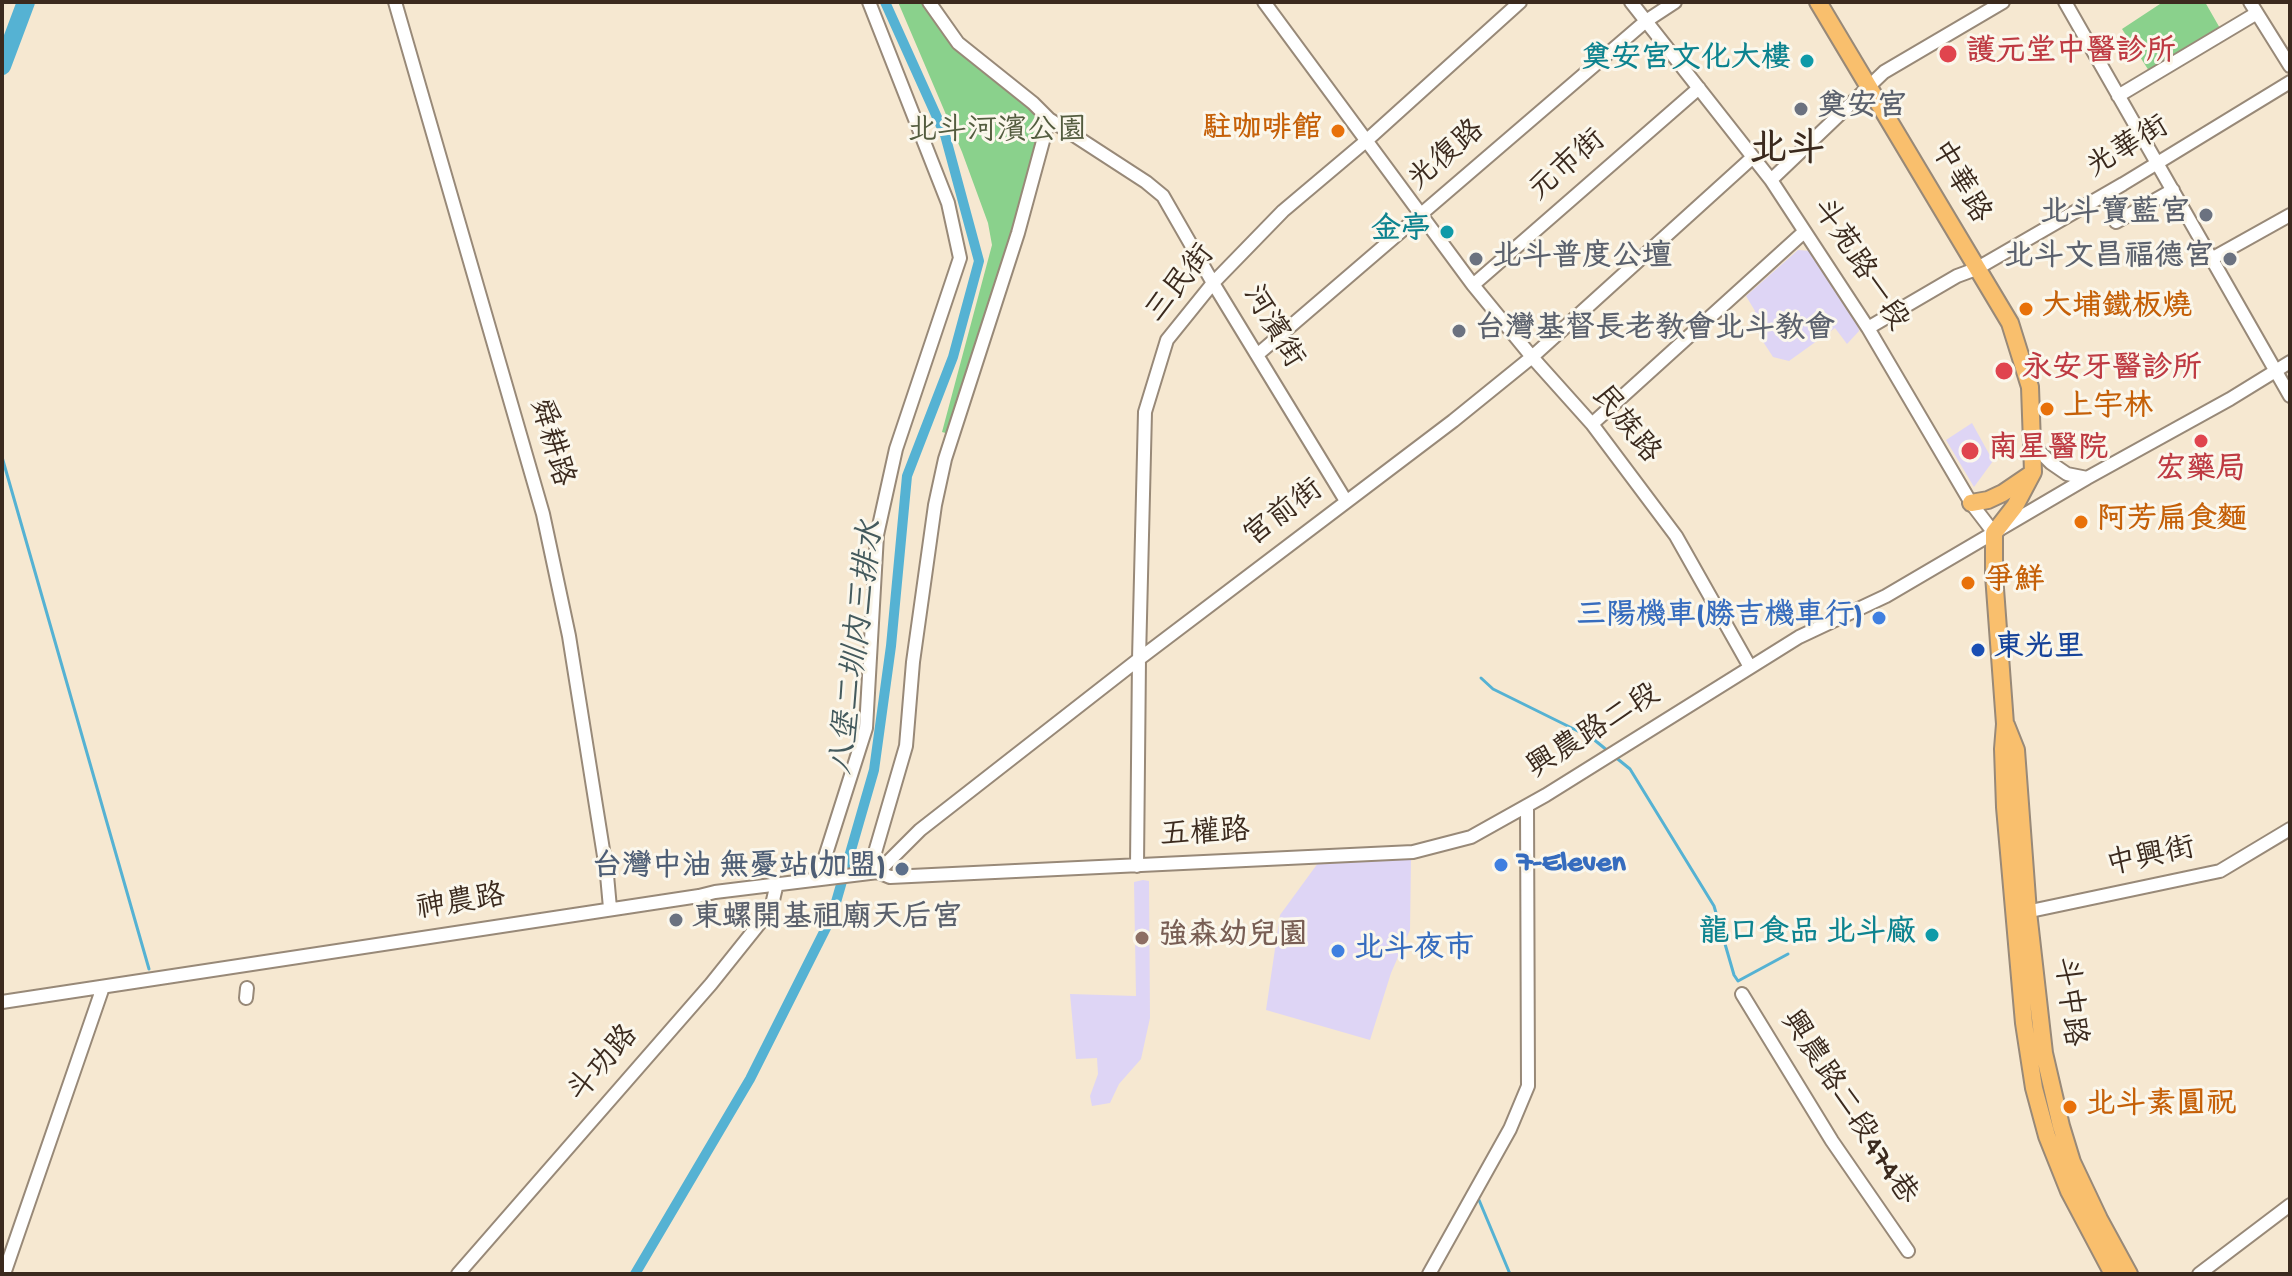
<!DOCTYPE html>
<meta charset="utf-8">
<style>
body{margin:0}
#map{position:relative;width:2292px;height:1276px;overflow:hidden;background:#f6e8d1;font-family:"Gochi Hand",sans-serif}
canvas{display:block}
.frame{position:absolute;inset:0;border:4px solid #3b2a1e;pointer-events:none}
</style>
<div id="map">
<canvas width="2292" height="1276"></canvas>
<div class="frame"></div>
</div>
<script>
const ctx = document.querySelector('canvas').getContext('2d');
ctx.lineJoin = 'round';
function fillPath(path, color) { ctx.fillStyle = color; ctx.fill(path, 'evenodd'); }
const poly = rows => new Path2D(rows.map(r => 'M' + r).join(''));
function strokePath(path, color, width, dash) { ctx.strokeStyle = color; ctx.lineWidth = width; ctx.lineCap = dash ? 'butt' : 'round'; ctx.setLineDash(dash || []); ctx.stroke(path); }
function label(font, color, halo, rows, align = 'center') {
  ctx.font = font + ' "Gochi Hand","LXGW WenKai TC",sans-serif'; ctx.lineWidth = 6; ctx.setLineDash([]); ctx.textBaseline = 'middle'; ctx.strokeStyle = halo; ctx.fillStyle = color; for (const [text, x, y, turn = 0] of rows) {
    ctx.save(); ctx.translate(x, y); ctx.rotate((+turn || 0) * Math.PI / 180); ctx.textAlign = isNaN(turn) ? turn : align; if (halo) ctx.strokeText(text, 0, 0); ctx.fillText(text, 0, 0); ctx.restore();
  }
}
const built = poly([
 [1798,250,1811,251,1857,319,1859,331,1847,344,1835,328,1789,361,1773,357,1762,340,1753,322,1755,311,1746,296],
 [1972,423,1993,461,1974,487,1946,440],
 [1411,858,1410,930,1391,973,1370,1040,1266,1010,1280,915,1318,863],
 [1143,880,1149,881,1150,1018,1141,1059,1119,1084,1110,1103,1092,1106,1090,1096,1098,1074,1097,1058,1076,1059,1070,994,1136,996,1134,882]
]);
const green = poly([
 [898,2,924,2,1042,119,1005,273,949,434,942,432,992,245,988,223,962,152],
 [2163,2,2205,2,2221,30,2151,74,2122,29]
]);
const stream = poly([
 [2,457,149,969],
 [1481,678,1493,689,1592,738,1608,751],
 [1614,756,1630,769,1714,906,1734,975,1738,981,1788,954],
 [1479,1200,1510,1274]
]);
const canal = poly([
 [635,1274,750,1079,832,916,874,770,891,646,907,476,953,357,979,261,945,135,885,2]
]);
const river = poly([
 [2,66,26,2]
]);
const minor = poly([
 [395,2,543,514,569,636,607,875,610,908],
 [929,2,958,43,1033,103,1049,119,1146,182,1163,196,1213,283,1346,501],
 [1264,2,1473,285,1532,357,1592,424,1676,536,1750,667],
 [1631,2,1771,180,1868,328,1971,503,1994,533],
 [2065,2,2290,396],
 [2250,2,2290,66],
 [2118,96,2257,13],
 [1771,180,1884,72,2003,2],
 [2116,222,2173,190],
 [2213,258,2290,215],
 [1473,285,1699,88],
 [1868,328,1957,276,1976,269,2123,184,2290,82],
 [1257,355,1646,21,1675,2],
 [1592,424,1804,232],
 [2033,445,2051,463,2067,474,2087,478],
 [1137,866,1139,659,1145,412,1167,340,1213,283,1283,211,1366,141,1520,2],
 [878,872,890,877,1413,852,1471,837,1546,795,1799,637,1886,596,2087,478,2230,399,2290,362],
 [869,873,906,746,913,662,935,505,945,459,1018,233,1049,119],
 [818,879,866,728,877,535,896,449,960,258,948,203,869,2],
 [2021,913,2220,871,2290,829],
 [1742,994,1832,1141,1908,1251],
 [246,998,247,988],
 [2,1002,699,896,715,892,878,872,920,830,1139,659,1453,421,1532,357,1753,157],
 [4,1274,103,987],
 [458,1274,711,984,771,909,777,883],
 [1429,1274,1510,1129,1528,1086,1527,806],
 [2199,1274,2290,1205]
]);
const major = poly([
 [1818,2,2010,323,2030,387,2033,472,2015,506,1994,533,1994,575,2005,724,2003,749,2005,807,2024,1023,2034,1088,2047,1136,2069,1191,2113,1274],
 [1971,503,1988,500,2003,493,2028,476],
 [2006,725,2016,750,2028,912,2044,1053,2061,1126,2072,1162,2099,1219,2129,1274]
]);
const markers = [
 [1948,54,10,"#e0444e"],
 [1807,61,8,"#0f9aa8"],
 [1801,109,8,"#6b7280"],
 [1338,131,8,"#e8710a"],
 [2206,215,8,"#6b7280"],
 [1447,232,8,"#0f9aa8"],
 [1476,259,8,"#6b7280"],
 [2230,259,8,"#6b7280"],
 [2026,309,8,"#e8710a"],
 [1459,331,8,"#6b7280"],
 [2004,371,10,"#e0444e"],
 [2047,409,8,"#e8710a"],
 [2201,441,8,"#e0444e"],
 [1970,451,10,"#e0444e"],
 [2081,522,8,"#e8710a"],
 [1968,583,8,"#e8710a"],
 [1879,618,8,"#3f7fe0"],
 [1978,650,8,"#1a4fb4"],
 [1501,865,8,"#3f7fe0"],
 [902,869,8,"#5c6f8a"],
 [676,920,8,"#6b7280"],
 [1932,935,8,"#0f9aa8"],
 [1142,938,8,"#8d6e63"],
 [1338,951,8,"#3f7fe0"],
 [2070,1107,8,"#e8710a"]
];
const healthNames = [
 ["護元堂中醫診所",1966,54],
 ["永安牙醫診所",2022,371],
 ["南星醫院",1988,451],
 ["宏藥局",2201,472,"center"]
];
const cultureNames = [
 ["奠安宮文化大樓",1791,61],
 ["金亭",1431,232],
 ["龍口食品 北斗廠",1916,935]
];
const worshipNames = [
 ["奠安宮",1817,109],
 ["北斗寶藍宮",2190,215,"right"],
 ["北斗普度公壇",1492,259],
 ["北斗文昌福德宮",2214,259,"right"],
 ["台灣基督長老教會北斗教會",1475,331],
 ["東螺開基祖廟天后宮",692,920]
];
const foodNames = [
 ["駐咖啡館",1322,131,"right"],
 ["大埔鐵板燒",2042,309],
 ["上宇林",2063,409],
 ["阿芳扁食麵",2097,522],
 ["爭鮮",1984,583],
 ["北斗素圓祝",2086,1107]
];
const parkNames = [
 ["北斗河濱公園",997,133]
];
const streetNames = [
 ["光華街",2129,149,-31],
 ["光復路",1448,157,-41],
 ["元市街",1569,167,-41],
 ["中華路",1958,183,60],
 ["斗苑路一段",1858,266,57],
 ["三民街",1182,285,-51],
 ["河濱街",1271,328,59],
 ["民族路",1624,426,51],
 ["舜耕路",549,443,74],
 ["宮前街",1285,515,-37],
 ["興農路二段",1595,733,-32],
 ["五權路",1205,836,-3],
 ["中興街",2151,859,-12],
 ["神農路",461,905,-9],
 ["斗中路",2067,1002,83],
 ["斗功路",605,1065,-49],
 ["興農路二段474巷",1847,1109,57]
];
const shopNames = [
 ["三陽機車(勝吉機車行)",1863,618,"right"],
 ["7-Eleven",1517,865],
 ["北斗夜市",1354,951]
];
const transitNames = [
 ["東光里",1994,650]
];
const serviceNames = [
 ["台灣中油 無憂站(加盟)",886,869]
];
const educationNames = [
 ["強森幼兒園",1158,938]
];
const waterNames = [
 ["八堡二圳內三排水",860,648,-83]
];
const districtNames = [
 ["北斗",1787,153]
];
fillPath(built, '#ded5f5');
fillPath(green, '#8ad18c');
strokePath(stream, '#55b2d3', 3);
strokePath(canal, '#55b2d3', 10);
strokePath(river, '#55b2d3', 18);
strokePath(minor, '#988978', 16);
strokePath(major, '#988978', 20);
strokePath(minor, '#fff', 12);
strokePath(major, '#f9bf6d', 16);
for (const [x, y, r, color] of markers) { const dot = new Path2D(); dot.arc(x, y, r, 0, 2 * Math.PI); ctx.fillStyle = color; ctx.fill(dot); strokePath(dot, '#fbf7ec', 3); }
label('bold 30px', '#be3a42', '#fbf7ec', healthNames, 'left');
label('bold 30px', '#0d838f', '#fbf7ec', cultureNames, 'right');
label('bold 30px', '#5b616d', '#fbf7ec', worshipNames, 'left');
label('bold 30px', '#c56008', '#fbf7ec', foodNames, 'left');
label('30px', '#535c3f', '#fbf7ec', parkNames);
label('30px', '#3b2a1e', '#fbf7ec', streetNames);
label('bold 30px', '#366cbe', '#fbf7ec', shopNames, 'left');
label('bold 30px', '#164399', '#fbf7ec', transitNames, 'left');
label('bold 30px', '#4e5e75', '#fbf7ec', serviceNames, 'right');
label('bold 30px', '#785e54', '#fbf7ec', educationNames, 'left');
label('italic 32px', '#445a5d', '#fbf7ec', waterNames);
label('bold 38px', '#3b2a1e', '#fbf7ec', districtNames);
</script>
